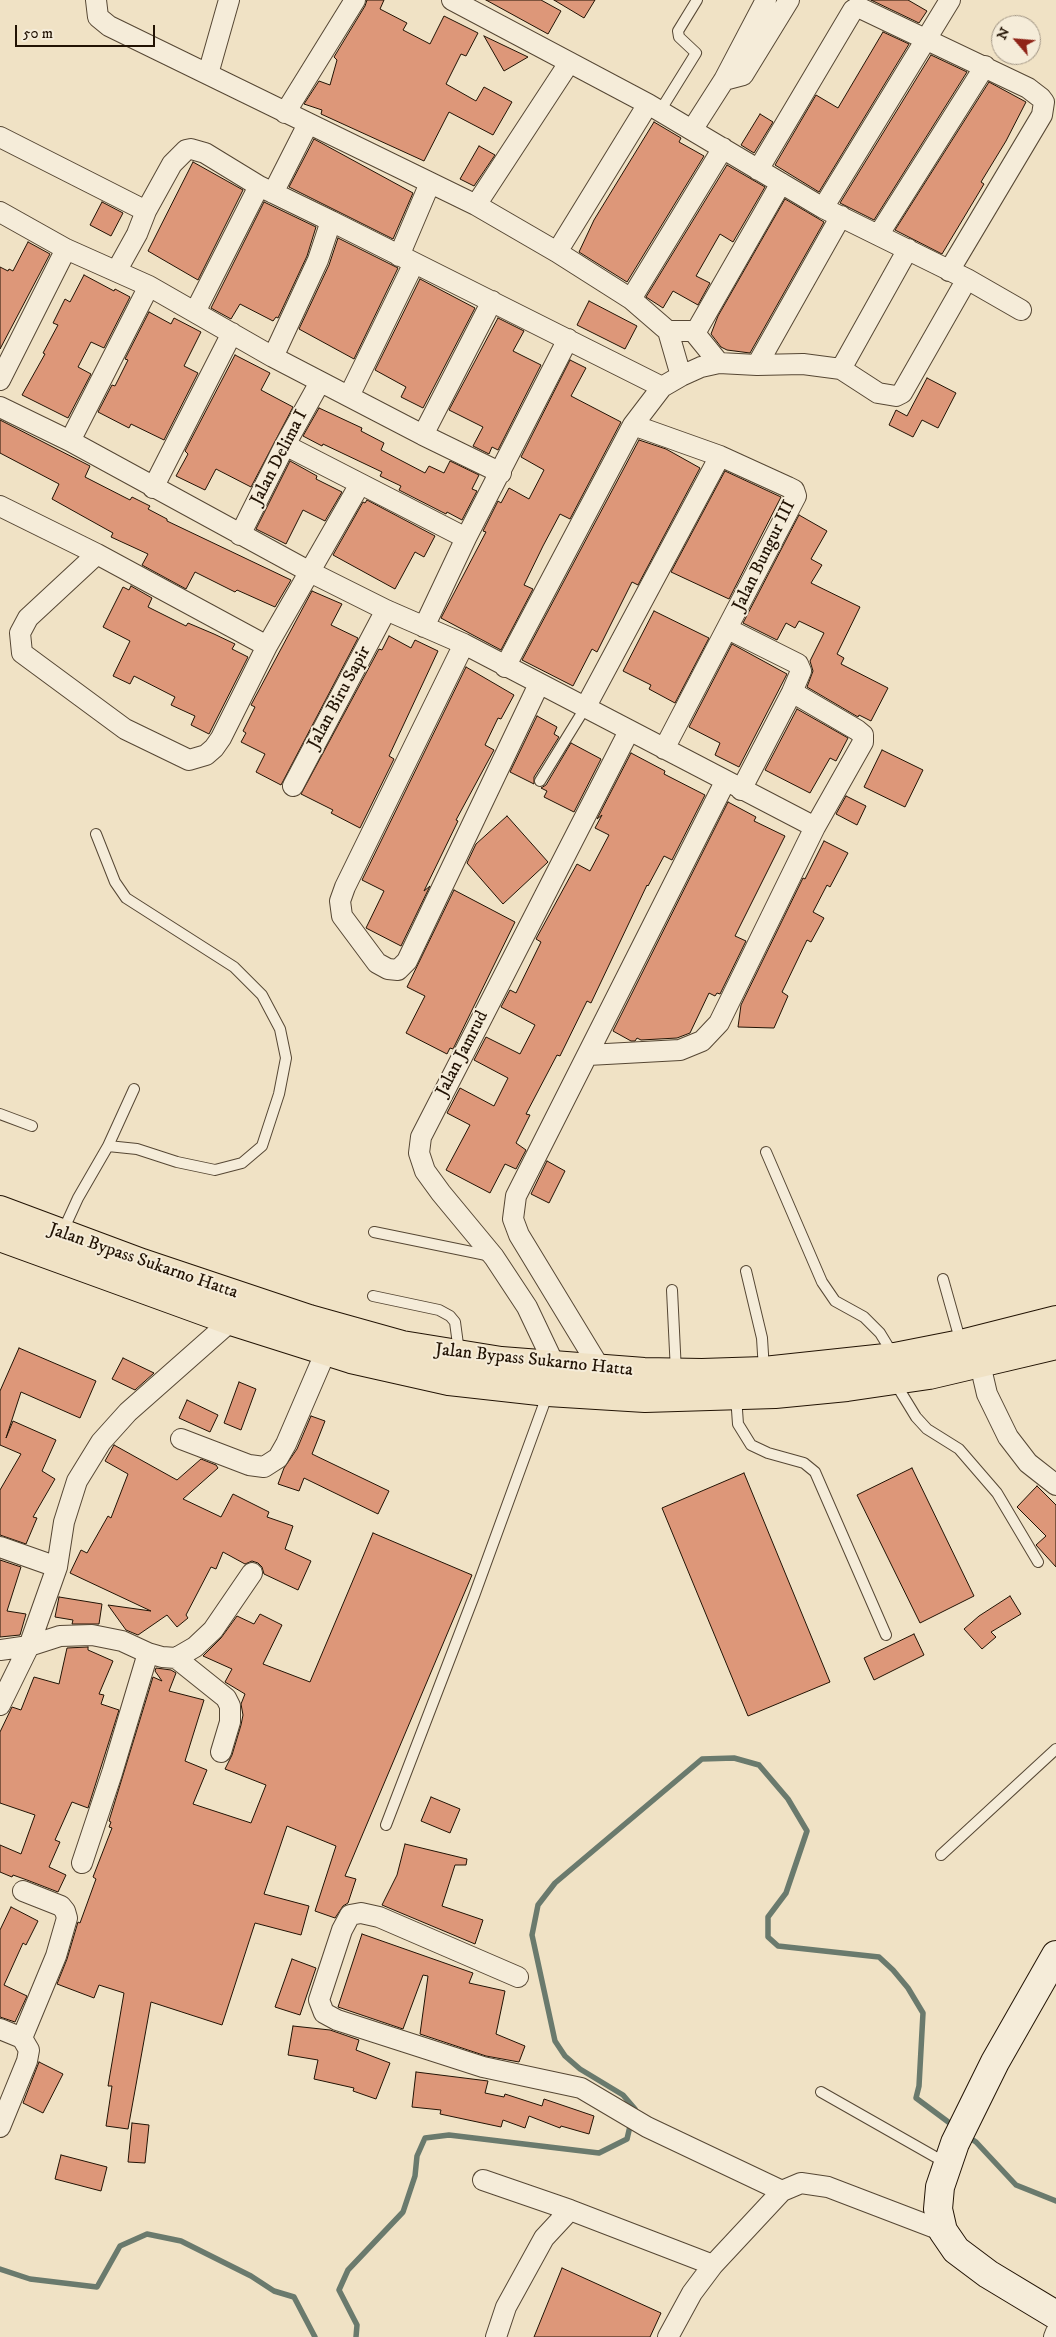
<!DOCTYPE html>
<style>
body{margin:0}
#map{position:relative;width:1056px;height:2337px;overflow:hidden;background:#f0e2c5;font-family:"IM FELL DW Pica",serif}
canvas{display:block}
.north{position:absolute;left:991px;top:15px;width:50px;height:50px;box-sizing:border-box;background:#f5ecd9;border:1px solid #a19584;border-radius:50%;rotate:297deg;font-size:14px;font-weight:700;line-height:20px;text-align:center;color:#221304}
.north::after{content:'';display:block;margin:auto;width:18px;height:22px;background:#8f2418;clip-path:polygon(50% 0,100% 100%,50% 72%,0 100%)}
.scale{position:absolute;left:15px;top:25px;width:140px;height:22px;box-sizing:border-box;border:2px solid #221304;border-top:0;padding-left:6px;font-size:15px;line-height:18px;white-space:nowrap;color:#221304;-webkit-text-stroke:4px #f5ecd9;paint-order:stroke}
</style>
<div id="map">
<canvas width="1056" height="2337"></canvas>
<div class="north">N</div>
<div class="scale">50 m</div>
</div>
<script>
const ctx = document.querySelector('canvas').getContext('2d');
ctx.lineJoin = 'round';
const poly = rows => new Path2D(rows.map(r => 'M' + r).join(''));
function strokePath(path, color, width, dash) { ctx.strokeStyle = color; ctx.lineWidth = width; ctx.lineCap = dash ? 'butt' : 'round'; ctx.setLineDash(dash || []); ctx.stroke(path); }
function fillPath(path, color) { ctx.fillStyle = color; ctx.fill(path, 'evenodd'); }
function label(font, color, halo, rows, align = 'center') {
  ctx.font = font + ' "IM FELL DW Pica",serif'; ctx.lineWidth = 4; ctx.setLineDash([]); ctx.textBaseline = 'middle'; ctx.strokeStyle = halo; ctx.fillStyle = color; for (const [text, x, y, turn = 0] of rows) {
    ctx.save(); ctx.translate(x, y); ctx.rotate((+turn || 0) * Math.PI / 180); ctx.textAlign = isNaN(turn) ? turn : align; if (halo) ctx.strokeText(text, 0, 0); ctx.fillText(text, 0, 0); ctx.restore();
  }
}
const stream = poly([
 [634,2113,635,2109,623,2095,580,2069,565,2056,555,2041,532,1935,538,1905,555,1883,702,1759,734,1758,759,1765,788,1799,807,1831,786,1893,768,1917,768,1937,778,1946,879,1957,893,1970,908,1988,923,2013,919,2086,916,2098,955,2127],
 [967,2136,976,2142,1016,2185,1056,2201],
 [0,2269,30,2279,97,2287,120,2246,147,2234,181,2241,251,2276,274,2291,294,2297,315,2337],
 [356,2337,357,2325,339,2290,348,2270,403,2212,415,2176,417,2156,425,2138,449,2135,599,2153,627,2139,631,2122]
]);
const building = poly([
 [367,0,384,0,380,9,407,23,403,30,430,44,444,16,478,33,466,56,461,54,446,84,476,101,484,87,512,102,493,135,449,112,424,161,321,114,322,110,304,104,319,81,330,85,337,60,334,57,365,6,367,0],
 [486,0,541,0,561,11,548,34,486,0],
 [554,0,595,0,584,18,554,0],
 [871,0,908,0,927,11,919,23,871,0],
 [883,32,909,44,819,192,775,165,816,95,838,108,883,32],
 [484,36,528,57,504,71,484,36],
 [931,55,967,72,874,220,840,203,931,55],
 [989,82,1026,102,1006,141,981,182,984,184,942,254,895,230,989,82],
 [760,114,773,122,754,153,741,145,760,114],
 [654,122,681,138,679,142,704,156,627,282,579,252,594,220,654,122],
 [314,139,413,193,393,239,289,187,314,139],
 [479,146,495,155,474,186,460,179,479,146],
 [193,162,243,190,198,280,148,251,193,162],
 [727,165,765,187,733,242,720,234,696,276,710,283,698,305,673,291,663,308,646,297,727,165],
 [785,199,824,222,750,353,727,350,721,347,711,334,718,316,785,199],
 [102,202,123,213,111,236,90,225,102,202],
 [264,202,316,227,307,256,278,318,276,317,273,321,240,304,231,319,211,308,264,202],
 [338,238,398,268,354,359,299,329,329,265,338,238],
 [28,242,50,254,0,349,0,267,8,271,9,269,13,271,28,242],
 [84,275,114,291,115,289,130,297,104,348,91,342,78,367,91,374,68,418,22,395,45,354,43,353,58,325,53,323,65,299,70,302,84,275],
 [420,279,475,308,423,408,401,397,406,387,375,370,420,279],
 [589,301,637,326,625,349,577,325,589,301],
 [149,312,171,324,174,318,201,332,184,366,198,373,164,440,131,424,129,428,98,412,112,385,115,386,128,360,125,359,149,312],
 [498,318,524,331,513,351,541,365,498,450,492,447,489,454,473,446,483,427,449,410,498,318],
 [235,355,270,373,261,390,293,407,251,487,216,469,205,490,176,476,188,454,185,451,235,355],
 [570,360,586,368,571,396,621,422,570,519,560,514,543,546,524,585,533,589,501,650,441,618,486,532,483,531,498,501,501,503,509,488,529,499,544,470,521,457,570,360],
 [927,378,956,393,938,428,922,420,913,437,889,425,896,410,907,416,927,378],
 [319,408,362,428,361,431,384,443,381,450,425,473,429,466,444,473,450,461,479,475,472,489,477,491,462,520,447,512,446,514,399,490,401,486,380,476,382,472,323,444,322,446,303,436,319,408],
 [0,420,90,466,85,477,130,500,132,497,150,506,148,509,167,519,167,521,291,580,275,607,237,590,235,592,195,572,186,589,142,565,148,554,111,537,113,533,52,499,59,484,0,453,0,420],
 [639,440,666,449,700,468,638,585,632,582,597,652,592,649,573,686,522,660,639,440],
 [290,461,317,476,316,479,342,492,325,521,303,510,286,544,256,529,290,461],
 [725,471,781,497,729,599,671,572,725,471],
 [367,500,435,536,424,557,415,552,395,589,333,555,363,502,365,503,367,500],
 [799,515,827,531,811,559,822,565,811,583,860,607,837,654,844,658,841,664,888,688,871,721,859,715,858,717,807,687,813,671,810,661,824,633,799,621,795,628,786,623,777,640,743,623,799,515],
 [131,586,152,598,148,607,186,626,188,623,214,634,235,644,232,649,248,657,209,734,191,725,195,716,171,705,175,697,134,676,130,684,113,676,130,641,103,627,123,587,129,590,131,586],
 [312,591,342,604,331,625,358,638,281,785,256,772,265,754,241,742,246,733,243,731,255,707,251,705,312,591],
 [654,611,709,638,675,703,649,689,651,685,623,671,654,611],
 [389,636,411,648,415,640,438,651,389,756,394,759,360,828,331,813,333,810,301,794,379,649,382,650,389,636],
 [732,644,787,674,739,767,715,755,720,743,689,727,732,644],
 [466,667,514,695,501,719,498,718,485,745,494,750,456,820,458,821,424,891,430,886,401,946,366,928,384,891,362,880,466,667],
 [797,709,848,738,836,761,830,758,810,793,765,770,797,709],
 [537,716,557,727,554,734,559,737,534,777,534,784,510,772,537,716],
 [571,743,601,759,574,812,544,797,547,791,541,788,546,785,571,743],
 [882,750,923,770,905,807,864,787,882,750],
 [631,753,665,771,664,774,705,795,672,860,664,856,648,886,647,885,591,1003,587,1001,560,1056,557,1055,526,1114,530,1115,516,1143,526,1150,516,1169,505,1164,490,1193,446,1170,470,1125,447,1113,460,1088,494,1106,508,1078,474,1060,486,1037,520,1054,535,1025,501,1007,510,990,516,993,541,942,536,939,577,864,590,871,609,835,595,828,602,815,597,819,631,753],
 [846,796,866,806,857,825,836,814,846,796],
 [728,802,756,817,754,821,785,836,735,936,746,941,720,994,717,993,715,996,709,993,690,1033,677,1038,641,1040,637,1038,635,1041,631,1041,613,1031,728,802],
 [507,816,548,862,503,904,467,863,476,844,507,816],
 [824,841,848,853,830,887,827,885,813,912,824,918,811,942,807,940,782,992,788,996,774,1028,738,1027,741,1005,803,878,805,879,824,841],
 [454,890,515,922,453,1049,450,1048,447,1054,406,1033,425,996,407,987,454,890],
 [547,1161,565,1171,549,1203,531,1194,547,1161],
 [19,1348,96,1381,80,1418,21,1392,6,1438,13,1421,56,1440,42,1471,55,1479,33,1517,37,1518,26,1544,0,1535,0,1490,21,1454,0,1445,0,1391,19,1348],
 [123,1358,154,1373,135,1390,112,1379,123,1358],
 [239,1382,256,1389,241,1430,224,1423,239,1382],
 [187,1400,218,1415,210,1432,179,1418,187,1400],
 [311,1416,325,1421,312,1454,389,1491,378,1514,304,1478,299,1491,278,1484,284,1468,297,1449,311,1416],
 [114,1445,177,1480,201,1459,216,1465,218,1468,183,1499,221,1517,233,1494,269,1512,267,1517,293,1526,285,1549,311,1561,298,1590,264,1574,262,1567,258,1563,252,1561,245,1564,223,1552,216,1569,211,1567,186,1615,188,1618,177,1627,167,1615,138,1635,126,1630,108,1605,151,1611,70,1573,81,1550,87,1553,108,1516,111,1518,128,1474,105,1461,114,1445],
 [912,1468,974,1596,920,1623,857,1495,912,1468],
 [744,1473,830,1682,748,1716,662,1508,744,1473],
 [1037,1486,1056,1505,1056,1567,1036,1545,1046,1536,1017,1507,1037,1486],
 [373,1533,472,1575,345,1876,356,1879,348,1903,343,1906,335,1918,315,1911,336,1846,287,1826,264,1894,309,1906,301,1935,255,1923,222,2025,151,2002,128,2129,106,2126,112,2086,108,2086,124,1993,99,1985,94,1998,57,1984,67,1959,78,1922,80,1923,96,1879,93,1877,112,1828,109,1827,111,1822,109,1821,153,1677,162,1681,155,1671,156,1668,171,1670,176,1673,169,1691,204,1700,185,1761,207,1770,193,1804,251,1823,266,1785,225,1769,232,1755,241,1725,243,1715,241,1704,245,1694,225,1682,232,1669,203,1656,221,1638,237,1616,254,1624,260,1614,282,1625,263,1664,310,1682,373,1533],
 [0,1560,21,1567,7,1611,26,1614,20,1635,0,1637,0,1560],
 [1010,1596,1021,1614,991,1632,996,1637,982,1649,964,1629,979,1616,1010,1596],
 [59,1597,102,1604,99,1624,72,1624,73,1620,55,1617,59,1597],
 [914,1634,924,1655,874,1680,864,1658,914,1634],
 [88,1647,88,1650,113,1661,99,1694,104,1695,101,1704,119,1710,88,1808,72,1802,55,1840,60,1842,49,1867,66,1875,58,1892,27,1880,13,1875,12,1877,0,1872,0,1845,21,1854,35,1815,0,1803,0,1732,12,1707,21,1710,34,1677,59,1684,67,1648,88,1647],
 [431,1797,460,1809,450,1833,421,1821,431,1797],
 [405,1844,467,1859,466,1865,455,1865,442,1906,483,1920,475,1944,382,1905,397,1875,405,1844],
 [11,1907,38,1921,26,1945,23,1943,4,1985,27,1996,15,2022,0,2017,0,1930,11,1907],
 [362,1934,473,1973,469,1983,505,1991,496,2034,525,2046,519,2062,486,2056,420,2034,428,1976,423,1975,403,2029,338,2007,362,1934],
 [292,1959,316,1968,300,2015,275,2007,292,1959],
 [293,2026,330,2030,359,2040,356,2050,390,2063,376,2099,353,2091,354,2088,314,2079,318,2060,288,2055,293,2026],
 [39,2062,63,2074,43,2113,23,2103,39,2062],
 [416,2072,488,2081,485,2093,504,2097,505,2094,542,2106,544,2099,594,2116,589,2134,561,2126,560,2128,529,2116,525,2128,503,2120,501,2127,440,2114,441,2110,412,2107,416,2072],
 [132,2123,149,2125,145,2163,128,2162,132,2123],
 [61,2155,107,2167,101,2191,55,2179,61,2155],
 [562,2268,661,2313,650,2337,534,2337,562,2268]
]);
const service = poly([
 [660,111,696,53,679,37,678,31,697,0],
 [540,781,585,708],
 [0,1114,32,1126],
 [108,1146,134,1089],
 [766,1152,822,1282,835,1301,864,1317,880,1333,894,1356],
 [374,1232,491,1256],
 [62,1233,78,1198,108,1146,137,1149,177,1162,215,1170,242,1163,262,1146,279,1094,286,1058,280,1029,262,995,234,967,126,898,115,882,96,834],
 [746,1271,762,1338,764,1370],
 [943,1279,961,1343],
 [672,1290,676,1372],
 [373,1296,439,1310,450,1316,455,1322,459,1352],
 [894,1381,916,1417,927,1429,959,1449,997,1493,1038,1562],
 [736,1396,738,1424,751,1445,768,1453,804,1463,815,1472,886,1635],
 [386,1825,474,1596,548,1393],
 [941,1855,1056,1749],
 [821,2092,946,2163]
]);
const minor = poly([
 [96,0,98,17,109,26,476,205,557,252,631,299,668,331,681,376],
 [452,0,648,104,823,208,967,279,1021,310],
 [208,74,229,0],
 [724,80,743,75,789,0],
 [285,113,355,0],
 [692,130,724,80,766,0],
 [0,137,146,211],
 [758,170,853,10,858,7,1028,88,1041,98,1044,102,1042,115,949,271],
 [259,186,331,221],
 [273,193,308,124],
 [476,205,569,63],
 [823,208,950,0],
 [0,212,66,249,149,286,273,357,423,435,501,473],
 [879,234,985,66],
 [557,252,648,104],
 [399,256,430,183],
 [117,270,137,234,146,211,172,164,186,150,191,149,205,153,259,186,195,312],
 [631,299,723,148],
 [668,331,693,331,698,328,781,183],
 [693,331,719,363],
 [273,357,318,260,331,221,662,387],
 [757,365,803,364,841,369,878,393,896,396,902,393,967,279],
 [841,369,908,249],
 [0,380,66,249],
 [349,396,414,263],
 [0,407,70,441,310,572,386,610,464,644,815,827],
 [633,425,720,456,788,487,794,490,796,496,664,749],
 [423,435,492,301],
 [70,441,149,286],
 [285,445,466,538],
 [153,488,232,333],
 [0,506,97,554,267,646],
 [240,535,285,445,320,382],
 [97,554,28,618,20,633,22,653,125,729,189,760,206,755,214,748,221,738,267,646,360,484],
 [424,627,466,538,568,339],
 [728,629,798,664,801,671,792,692,741,790],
 [464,644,345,887,340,901,342,916,377,963,388,969,398,970,407,961,539,684],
 [505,667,633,425,662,387,681,376,701,367,719,363,757,365,841,216],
 [585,708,720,456],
 [293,786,386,610],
 [588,1055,680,1050,702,1041,719,1023,815,827,863,742,863,735,857,730,792,692],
 [980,1364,987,1394,1008,1437,1028,1463,1056,1485],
 [555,1366,527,1307,494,1257,441,1193,425,1171,419,1153,421,1137,629,731],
 [601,1370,519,1235,513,1219,516,1196,725,782],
 [181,1439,249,1465,264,1467,278,1458,286,1444,326,1351],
 [0,1547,57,1567],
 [0,1650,29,1646,60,1636,92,1635,122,1641,148,1653,162,1657,176,1658,195,1647,213,1630,252,1573],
 [176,1658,226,1698,230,1706,230,1722,221,1752],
 [0,1705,29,1646,57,1567,64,1522,77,1481,101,1442,128,1412,231,1321],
 [82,1863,112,1773,148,1653],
 [518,1977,379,1917,361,1913,350,1915,342,1930,319,2000,324,2013,337,2020,483,2067,581,2088,647,2127,782,2191],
 [0,2029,22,2038],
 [22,2038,56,1956,67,1918,65,1911,61,1906,23,1891],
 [0,2127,27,2061,29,2050,22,2038],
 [483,2180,570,2210,713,2265],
 [496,2337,506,2307,544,2238,570,2210],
 [668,2337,692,2293,713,2265,782,2191,801,2183,828,2187,943,2231],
 [1054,2337,1056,2332]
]);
const secondary = poly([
 [1056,1955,995,2062,955,2143,940,2187,938,2209,943,2231,956,2250,988,2274,1056,2315]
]);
const trunk = poly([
 [0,1210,142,1263,309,1319,402,1345,501,1361,644,1372,702,1373,764,1371,895,1357,961,1344,1056,1320],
 [0,1237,231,1321,351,1359,449,1381,548,1392,645,1398,775,1394,847,1387,929,1375,1056,1345]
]);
const streetNames = [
 ["Jalan Delima I",280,458,-63],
 ["Jalan Bungur III",765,556,-64],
 ["Jalan Biru Sapir",340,698,-62],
 ["Jalan Jamrud",463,1054,-63],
 ["Jalan Bypass Sukarno Hatta",143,1262,19],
 ["Jalan Bypass Sukarno Hatta",534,1361,6]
];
strokePath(stream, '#6a7a6d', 5.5);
fillPath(building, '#dd9779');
strokePath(building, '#221304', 1);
strokePath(service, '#564734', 12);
strokePath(minor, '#564734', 22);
strokePath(secondary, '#221304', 30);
strokePath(trunk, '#221304', 30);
strokePath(service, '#f5ecd9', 10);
strokePath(minor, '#f5ecd9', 20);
strokePath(secondary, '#f5ecd9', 28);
strokePath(trunk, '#f0e2c5', 28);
label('18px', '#221304', '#f5ecd9', streetNames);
</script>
